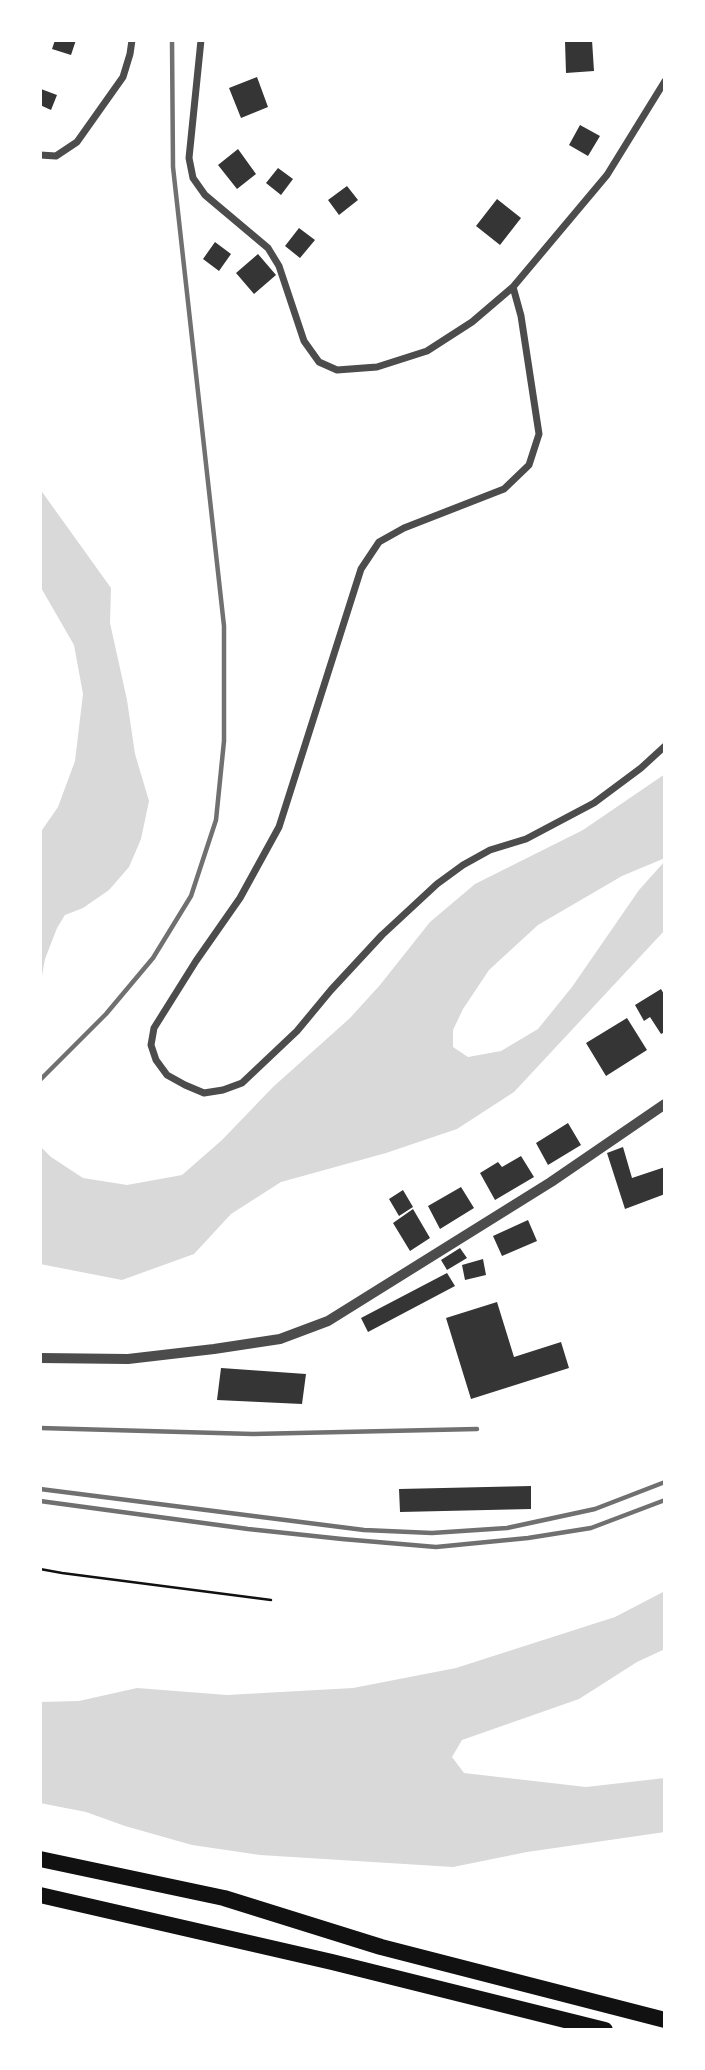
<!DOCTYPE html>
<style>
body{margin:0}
#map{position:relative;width:705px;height:2070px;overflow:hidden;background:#fff;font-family:Raleway,sans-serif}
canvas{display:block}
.frame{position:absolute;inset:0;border:42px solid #fff;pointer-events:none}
</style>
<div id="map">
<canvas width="705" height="2070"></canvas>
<div class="frame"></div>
</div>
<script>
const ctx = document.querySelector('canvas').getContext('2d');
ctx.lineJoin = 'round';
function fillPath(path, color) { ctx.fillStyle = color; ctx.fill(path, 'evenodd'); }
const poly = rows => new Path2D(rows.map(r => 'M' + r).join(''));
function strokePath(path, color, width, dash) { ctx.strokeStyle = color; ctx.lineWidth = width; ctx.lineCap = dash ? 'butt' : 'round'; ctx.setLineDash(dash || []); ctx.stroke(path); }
const water = poly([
 [40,489,111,588,110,623,127,700,135,754,149,801,141,839,129,867,109,890,83,908,65,915,57,928,45,959,40,987,40,833,58,807,75,761,83,694,74,645,40,586],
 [665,774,665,858,622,876,538,925,489,970,463,1009,453,1030,453,1047,468,1057,501,1051,538,1029,572,987,639,890,665,861,665,930,514,1092,457,1129,386,1153,281,1182,231,1214,194,1254,122,1280,40,1264,40,1146,51,1157,83,1178,127,1185,182,1175,222,1140,273,1087,350,1018,380,985,430,922,475,884,583,830],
 [665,1591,665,1649,637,1662,579,1699,462,1740,452,1757,464,1773,586,1787,665,1778,665,1832,527,1852,453,1867,260,1855,192,1845,125,1826,86,1812,40,1803,40,1702,79,1701,137,1688,227,1695,353,1688,456,1668,615,1617]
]);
const building = poly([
 [55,40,76,40,71,55,52,49],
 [592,40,594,71,566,73,565,41],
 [257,77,268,107,241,118,229,88],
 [41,89,57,95,51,110,40,105],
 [580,125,600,136,588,156,569,145],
 [238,149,256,174,237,189,218,165],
 [278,168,293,179,281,195,266,183],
 [347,186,358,200,339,215,328,200],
 [497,199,521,218,500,245,476,226],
 [299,228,315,240,300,258,285,246],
 [215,242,231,254,219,271,203,259],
 [258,254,276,275,254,294,236,273],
 [661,989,665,996,665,1032,661,1034,650,1017,644,1021,635,1005],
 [627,1018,647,1050,606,1076,586,1043],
 [568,1123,581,1145,548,1165,536,1143],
 [623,1147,632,1178,665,1167,665,1194,625,1209,607,1153],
 [521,1156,534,1177,495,1200,480,1173,498,1162,502,1167],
 [461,1187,474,1208,440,1229,428,1206],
 [403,1190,413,1207,399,1216,389,1199],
 [413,1209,430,1238,410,1251,393,1223],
 [528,1220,537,1241,502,1256,493,1236],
 [460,1248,467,1258,447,1270,441,1260],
 [483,1259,486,1275,465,1280,462,1265],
 [447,1273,455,1286,368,1332,361,1318],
 [497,1302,514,1357,561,1342,569,1368,471,1399,446,1318],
 [221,1368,306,1374,302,1404,217,1400],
 [531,1486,531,1509,400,1512,399,1489]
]);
const path = poly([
 [40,1569,62,1573,271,1600]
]);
const minor = poly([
 [201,40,189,158,193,178,205,195,268,248,279,266,304,341,319,362,337,370,377,367,427,351,472,322,513,287,607,175,665,81],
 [40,155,56,156,77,142,123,77,130,54,132,40],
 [513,287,521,316,539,434,529,465,504,489,404,528,379,542,361,569,279,827,240,898,196,961,154,1028,151,1045,156,1060,167,1075,185,1085,204,1093,223,1090,242,1083,297,1031,331,990,382,935,437,884,463,865,490,850,526,839,594,803,641,768,665,746]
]);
const tertiary = poly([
 [40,1358,128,1359,214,1349,280,1339,328,1321,551,1182,665,1104]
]);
const motorway = poly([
 [40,1859,224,1898,381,1947,665,2020],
 [40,1895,332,1962,605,2030]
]);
const rail = poly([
 [40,1080,106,1014,153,958,191,896,216,820,224,741,224,626,173,167,172,40],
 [40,1428,253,1434,477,1429],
 [40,1489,364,1530,432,1533,507,1528,595,1509,665,1482],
 [40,1501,248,1529,342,1539,436,1547,528,1538,591,1528,665,1500]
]);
fillPath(water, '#d9d9d9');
fillPath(building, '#353535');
strokePath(path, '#111', 2.5);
strokePath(minor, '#4c4c4c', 7);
strokePath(tertiary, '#4c4c4c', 10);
strokePath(motorway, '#111', 16);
strokePath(rail, '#707070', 4.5);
</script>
